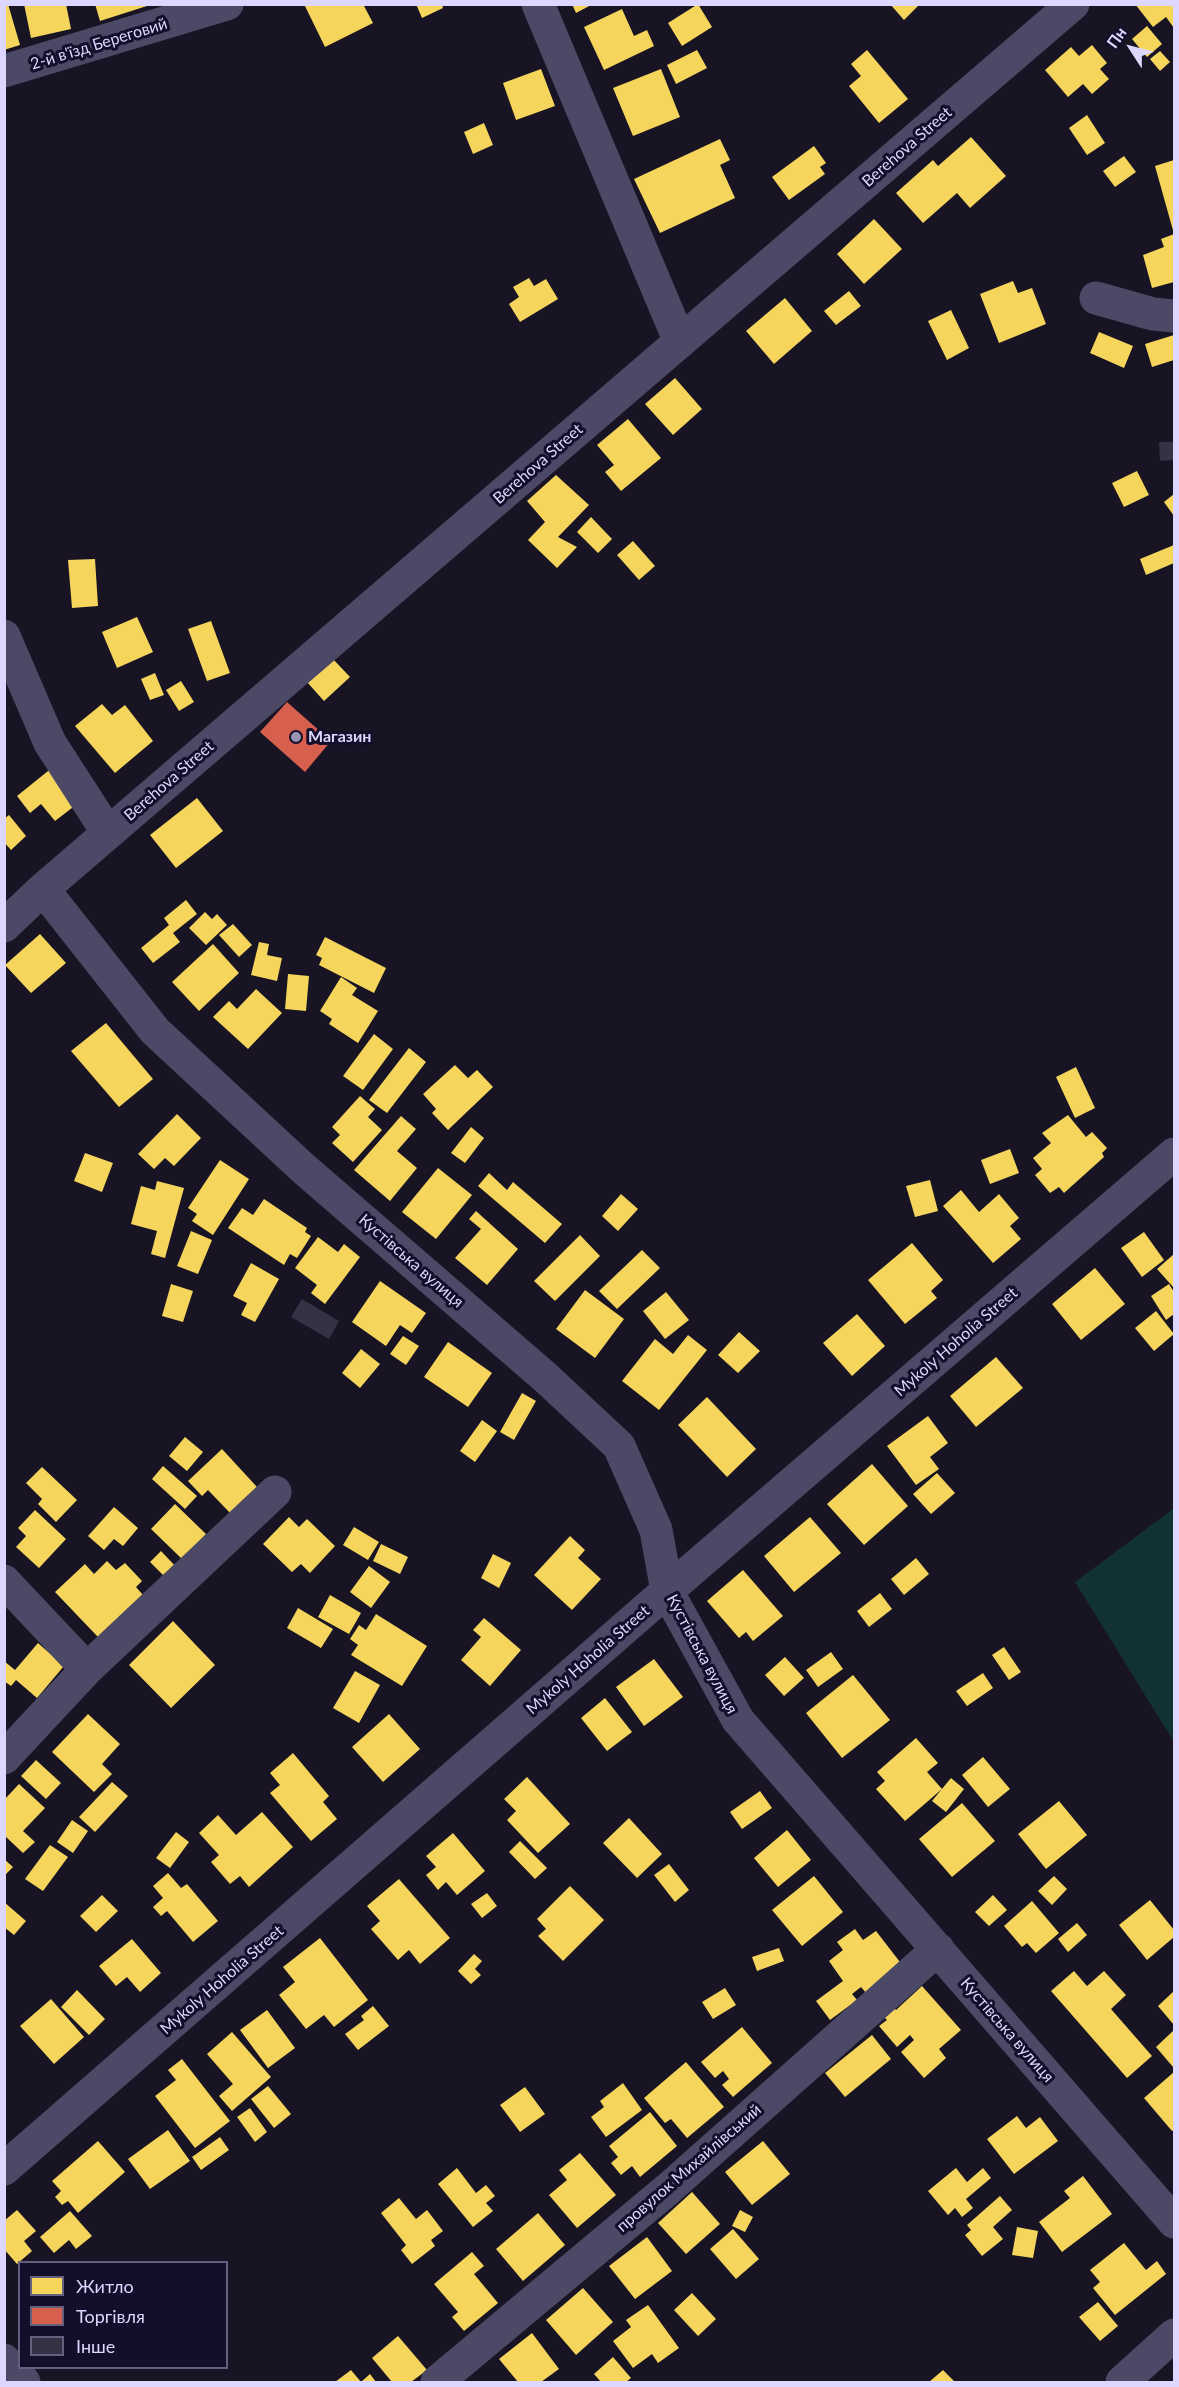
<!DOCTYPE html>
<meta charset="utf-8">
<style>
body{margin:0}
#map{position:relative;width:1179px;height:2387px;overflow:hidden;background:#181424;font-family:Lato,sans-serif}
canvas{display:block}
.frame{position:absolute;inset:0;border:6px solid #ddd7ff;pointer-events:none}
.legend{position:absolute;left:18px;top:2261px;width:210px;height:108px;box-sizing:border-box;background:#140e2a;border:2px solid #645e7f;margin:0;padding:8px 10px;list-style:none;font-size:18px;color:#ddd7ff}
.legend li{display:flex;align-items:center;gap:12px;height:30px}
.legend b{width:30px;border:2px solid #645e7f}
.north{position:absolute;left:1101px;top:18px;width:60px;height:60px;-webkit-text-stroke:4px #140e2a;paint-order:stroke;rotate:306deg;font-size:16px;font-weight:700;line-height:24px;text-align:center;color:#ddd7ff}
.north::after{content:'';display:block;margin:auto;width:21px;height:27px;background:#ddd7ff;clip-path:polygon(50% 0,100% 100%,50% 72%,0 100%)}
</style>
<div id="map">
<canvas width="1179" height="2387"></canvas>
<div class="frame"></div>
<ul class="legend">
<li><b style="height:16px;background:#f6d55c"></b>Житло</li>
<li><b style="height:16px;background:#d6604d"></b>Торгівля</li>
<li><b style="height:16px;background:#363246"></b>Інше</li>
</ul>
<div class="north">Пн</div>
</div>
<script>
const ctx = document.querySelector('canvas').getContext('2d');
ctx.lineJoin = 'round';
function fillPath(path, color) { ctx.fillStyle = color; ctx.fill(path, 'evenodd'); }
const poly = rows => new Path2D(rows.map(r => 'M' + r).join(''));
function strokePath(path, color, width, dash) { ctx.strokeStyle = color; ctx.lineWidth = width; ctx.lineCap = dash ? 'butt' : 'round'; ctx.setLineDash(dash || []); ctx.stroke(path); }
function label(font, color, halo, rows, align = 'center') {
  ctx.font = font + ' Lato,sans-serif'; ctx.lineWidth = 6; ctx.setLineDash([]); ctx.textBaseline = 'middle'; ctx.strokeStyle = halo; ctx.fillStyle = color; for (const [text, x, y, turn = 0] of rows) {
    ctx.save(); ctx.translate(x, y); ctx.rotate((+turn || 0) * Math.PI / 180); ctx.textAlign = isNaN(turn) ? turn : align; if (halo) ctx.strokeText(text, 0, 0); ctx.fillText(text, 0, 0); ctx.restore();
  }
}
const green = poly([
 [1174,1508,1174,1742,1075,1582]
]);
const homes = poly([
 [4,4,8,4,20,45,4,50],
 [24,4,66,4,71,29,31,38],
 [95,4,149,4,150,5,100,21],
 [304,4,363,4,373,23,325,47],
 [416,4,442,4,443,8,422,18],
 [572,4,593,4,576,13],
 [698,4,712,27,682,46,668,23],
 [890,4,920,4,904,20],
 [1135,4,1174,4,1174,28,1166,17,1153,27],
 [622,9,634,36,647,30,654,46,604,70,584,27],
 [1147,26,1162,44,1147,57,1132,39],
 [1092,45,1107,63,1100,69,1109,79,1092,94,1083,84,1068,97,1045,70,1071,47,1079,56],
 [697,50,707,68,676,84,667,65],
 [867,50,908,99,879,123,849,86,861,76,851,64],
 [1160,51,1170,62,1160,71,1150,59],
 [541,69,555,106,516,120,503,83],
 [661,69,680,117,633,136,613,88],
 [1087,115,1105,143,1087,155,1069,128],
 [484,123,493,145,473,154,464,132],
 [971,137,1006,176,970,208,957,193,923,223,896,193,933,160,938,166],
 [720,139,730,160,720,165,735,198,660,233,634,179],
 [814,146,826,163,820,167,825,174,789,200,772,177],
 [1124,156,1136,172,1115,187,1103,171],
 [1174,160,1174,282,1152,288,1143,255,1164,247,1161,239,1174,234,1155,166],
 [874,219,902,249,864,284,837,254],
 [529,278,534,286,546,279,558,299,520,322,509,304,519,297,513,287],
 [1013,281,1018,293,1032,288,1046,324,999,343,980,294],
 [849,291,861,306,836,325,824,311],
 [785,298,812,331,774,364,746,331],
 [951,310,969,348,947,360,928,321],
 [1099,332,1133,346,1124,368,1090,353],
 [1174,335,1174,360,1152,367,1145,344],
 [675,378,702,409,673,435,645,404],
 [628,419,661,458,621,491,605,472,614,465,597,445],
 [1137,471,1149,495,1124,507,1112,483],
 [556,475,589,505,558,537,577,547,557,568,528,540,545,522,527,501],
 [1174,494,1174,516,1164,502],
 [591,517,612,539,598,553,577,532],
 [633,541,655,566,639,580,617,555],
 [1174,545,1174,563,1146,575,1140,559],
 [95,559,98,606,72,608,68,560],
 [137,617,153,652,117,668,102,632],
 [211,621,230,673,207,681,188,629],
 [332,658,350,677,324,701,307,682],
 [155,673,164,695,150,700,141,679],
 [181,681,194,702,179,711,166,690],
 [102,704,112,715,125,705,153,741,115,773,75,726],
 [53,767,81,801,55,821,41,804,30,813,17,796],
 [197,798,223,831,176,868,150,835],
 [9,815,26,836,11,850,4,842,4,819],
 [186,900,197,914,173,933,180,942,153,963,141,948,169,925,164,918],
 [205,912,212,919,217,914,227,925,206,945,189,928],
 [233,924,252,945,239,957,219,935],
 [40,934,66,963,31,993,5,965],
 [325,937,386,968,374,993,319,965,322,958,316,955],
 [259,942,269,944,267,955,282,958,277,981,251,975],
 [213,944,239,973,199,1011,172,982],
 [288,974,309,976,306,1011,285,1009],
 [341,977,357,988,352,995,378,1011,358,1043,329,1024,332,1019,320,1011],
 [256,989,282,1013,248,1049,213,1017,229,1001,237,1009],
 [106,1023,153,1079,119,1107,71,1051],
 [374,1034,393,1049,363,1090,343,1076],
 [409,1048,426,1062,387,1113,369,1100],
 [455,1065,468,1078,477,1070,493,1087,448,1130,432,1113,436,1109,423,1094],
 [1076,1067,1095,1108,1075,1118,1056,1077],
 [360,1096,375,1109,368,1117,382,1130,353,1162,332,1143,340,1135,332,1127],
 [177,1114,201,1138,174,1166,165,1158,154,1169,138,1154],
 [1068,1115,1086,1137,1092,1132,1107,1148,1102,1153,1104,1157,1064,1193,1059,1187,1050,1193,1035,1175,1042,1169,1033,1158,1051,1143,1042,1133],
 [401,1116,416,1129,397,1151,417,1168,390,1201,354,1170],
 [471,1127,484,1138,465,1163,451,1153],
 [1010,1149,1019,1173,990,1184,981,1160],
 [85,1153,113,1163,102,1192,74,1181],
 [220,1160,249,1179,213,1235,192,1221,197,1214,188,1208],
 [438,1168,472,1195,436,1239,402,1212],
 [489,1173,507,1190,513,1182,562,1224,545,1243,478,1186],
 [930,1180,938,1211,915,1217,906,1186],
 [157,1181,184,1188,165,1258,151,1254,157,1231,131,1224,141,1186,155,1190],
 [961,1190,979,1212,999,1194,1019,1218,1010,1226,1021,1239,993,1263,943,1206],
 [621,1194,638,1209,618,1231,602,1216],
 [264,1199,307,1228,305,1232,311,1236,297,1258,290,1254,284,1265,228,1228,242,1208,253,1215],
 [476,1211,518,1249,487,1285,455,1258,481,1229,469,1219],
 [191,1231,212,1240,198,1274,177,1266],
 [1144,1232,1164,1260,1142,1277,1121,1248],
 [580,1235,600,1256,555,1301,534,1281],
 [318,1237,338,1252,344,1244,360,1257,325,1304,311,1293,317,1285,295,1268],
 [912,1243,943,1280,931,1291,937,1298,905,1324,868,1280],
 [642,1250,660,1268,617,1309,599,1291],
 [1174,1254,1174,1288,1157,1269],
 [251,1263,279,1279,255,1322,241,1315,247,1303,233,1296],
 [1095,1268,1125,1304,1081,1340,1052,1304],
 [380,1281,426,1313,412,1333,400,1325,386,1346,352,1322],
 [171,1284,193,1291,183,1322,162,1316],
 [1169,1284,1174,1292,1174,1314,1166,1320,1151,1296],
 [585,1290,624,1319,595,1358,556,1329],
 [666,1292,689,1320,665,1339,643,1311],
 [1156,1311,1174,1334,1154,1351,1135,1328],
 [857,1314,885,1346,852,1376,823,1343],
 [739,1332,760,1351,738,1373,718,1355],
 [688,1335,707,1350,659,1410,622,1381,655,1339,673,1354],
 [403,1336,419,1346,406,1365,390,1354],
 [448,1342,492,1373,468,1407,424,1377],
 [361,1349,380,1364,360,1388,342,1373],
 [996,1357,1023,1388,976,1427,950,1396],
 [522,1393,536,1401,514,1440,500,1432],
 [707,1397,756,1449,727,1477,678,1425],
 [928,1416,948,1443,930,1457,939,1469,916,1485,887,1446],
 [482,1420,497,1431,475,1462,460,1451],
 [185,1437,203,1452,187,1471,169,1456],
 [222,1449,257,1487,230,1513,208,1490,202,1496,188,1481],
 [872,1464,908,1506,864,1545,827,1504],
 [163,1466,197,1496,185,1509,152,1479],
 [42,1467,77,1500,56,1522,38,1504,42,1499,26,1483],
 [937,1473,955,1493,931,1514,913,1494],
 [175,1504,206,1534,182,1559,151,1529],
 [114,1507,138,1528,123,1546,114,1539,104,1550,88,1536],
 [35,1510,66,1539,39,1568,16,1547,26,1536,18,1528],
 [289,1517,299,1527,307,1519,335,1546,310,1573,301,1564,292,1572,263,1544],
 [810,1517,841,1553,794,1592,764,1556],
 [354,1527,379,1542,368,1560,343,1545],
 [570,1536,585,1550,578,1558,601,1579,572,1610,534,1575],
 [381,1544,408,1557,400,1574,373,1561],
 [161,1551,179,1570,168,1580,150,1562],
 [493,1554,511,1563,499,1588,481,1578],
 [916,1558,929,1574,904,1595,891,1579],
 [107,1561,116,1570,125,1563,142,1581,136,1587,143,1595,98,1637,55,1592,85,1564,94,1574],
 [369,1566,390,1582,371,1608,350,1592],
 [743,1570,783,1616,753,1641,746,1632,739,1638,707,1601],
 [880,1593,892,1609,869,1627,857,1611],
 [330,1595,361,1613,349,1634,318,1617],
 [298,1608,333,1629,321,1648,287,1628],
 [376,1614,427,1646,402,1686,351,1655,358,1645,350,1639,359,1625,366,1630],
 [484,1618,521,1650,490,1686,461,1660,481,1637,473,1630],
 [173,1621,215,1665,171,1708,129,1665],
 [38,1643,64,1666,37,1698,16,1680,11,1686,4,1681,4,1661,15,1670],
 [1004,1647,1021,1672,1009,1680,992,1655],
 [831,1652,843,1669,818,1687,806,1670],
 [785,1657,804,1678,784,1696,765,1675],
 [654,1659,683,1697,644,1726,616,1687],
 [355,1671,380,1685,359,1723,333,1708],
 [983,1673,993,1688,967,1706,956,1691],
 [853,1675,890,1720,842,1758,806,1713],
 [605,1698,632,1732,607,1751,581,1718],
 [88,1714,120,1744,102,1764,112,1774,94,1792,52,1752],
 [389,1714,420,1749,383,1782,352,1747],
 [916,1738,938,1763,927,1772,942,1789,905,1821,876,1789,885,1781,877,1772],
 [293,1753,329,1796,323,1802,337,1819,311,1841,270,1793,280,1785,270,1773],
 [983,1757,1010,1789,988,1807,962,1775],
 [36,1760,61,1783,46,1799,21,1776],
 [527,1777,570,1824,538,1853,507,1820,516,1811,504,1799],
 [951,1778,964,1789,946,1812,932,1801],
 [112,1782,128,1796,95,1832,79,1817],
 [19,1784,45,1808,23,1831,35,1842,23,1853,5,1836,5,1799],
 [760,1791,772,1808,742,1829,730,1812],
 [1059,1801,1087,1835,1046,1869,1018,1834],
 [962,1803,995,1841,952,1877,919,1839],
 [262,1812,293,1847,249,1887,240,1876,230,1884,211,1862,219,1855,199,1833,218,1815,236,1835],
 [629,1818,662,1854,637,1878,603,1843],
 [72,1820,88,1831,73,1853,57,1842],
 [787,1830,811,1860,778,1887,754,1858],
 [176,1832,189,1842,170,1868,156,1858],
 [453,1833,485,1871,457,1895,446,1882,438,1890,426,1875,436,1867,426,1856],
 [520,1841,547,1868,535,1879,509,1852],
 [50,1845,68,1857,43,1891,25,1879],
 [4,1859,13,1867,4,1876],
 [669,1864,689,1890,675,1902,654,1875],
 [168,1873,181,1888,187,1884,218,1921,193,1942,167,1911,161,1916,153,1907,163,1898,153,1886],
 [814,1876,843,1912,802,1946,772,1910],
 [1054,1876,1067,1889,1052,1905,1038,1891],
 [399,1879,450,1938,420,1964,409,1950,398,1960,371,1929,380,1921,367,1906],
 [570,1886,604,1920,563,1961,538,1936,546,1929,537,1919],
 [487,1893,497,1906,482,1918,471,1904],
 [102,1895,118,1911,96,1932,80,1916],
 [993,1895,1007,1910,989,1926,975,1912],
 [1150,1900,1174,1930,1174,1937,1147,1960,1119,1925],
 [1032,1901,1059,1933,1036,1953,1027,1943,1022,1947,1004,1926],
 [4,1902,26,1921,14,1935,4,1927],
 [1077,1923,1087,1935,1068,1952,1058,1939],
 [855,1929,863,1940,876,1931,903,1966,867,1994,861,1987,852,1994,857,2000,830,2020,816,2001,843,1981,829,1961,843,1950,837,1942],
 [320,1938,368,2000,334,2027,324,2015,306,2029,279,1995,295,1982,283,1967],
 [132,1939,161,1973,140,1992,127,1977,116,1986,99,1966],
 [779,1948,784,1961,757,1971,752,1957],
 [474,1954,482,1961,475,1969,481,1975,471,1984,458,1971],
 [1074,1971,1087,1986,1104,1971,1126,1995,1111,2009,1152,2056,1127,2078,1051,1991],
 [922,1986,961,2030,939,2049,946,2058,924,2078,901,2052,914,2040,910,2035,897,2047,879,2026,887,2020,881,2014,891,2005,896,2010],
 [725,1988,736,2005,713,2019,702,2002],
 [77,1990,105,2019,89,2035,61,2007],
 [1174,1991,1174,2025,1158,2006],
 [51,1999,84,2037,54,2064,20,2026],
 [373,2006,389,2026,358,2050,345,2034,364,2020,361,2016],
 [267,2010,295,2048,268,2068,240,2030],
 [742,2027,772,2063,733,2097,722,2085,729,2079,723,2071,715,2078,701,2062],
 [1174,2030,1174,2065,1173,2067,1156,2047],
 [232,2032,271,2077,232,2111,219,2096,233,2084,207,2054],
 [872,2035,891,2059,845,2097,825,2073],
 [182,2059,230,2121,195,2148,155,2096,176,2080,168,2070],
 [686,2062,724,2107,687,2138,671,2119,665,2123,644,2098],
 [1174,2072,1174,2130,1172,2131,1144,2098],
 [623,2083,642,2110,606,2137,591,2117,604,2107,600,2101],
 [268,2086,291,2114,274,2128,251,2099],
 [525,2087,545,2114,520,2132,500,2105],
 [250,2108,267,2132,255,2142,237,2117],
 [650,2112,677,2146,640,2177,632,2166,621,2175,611,2163,618,2157,609,2146],
 [1017,2116,1026,2128,1040,2117,1058,2141,1014,2174,987,2139],
 [168,2130,190,2161,150,2189,128,2159],
 [220,2137,229,2150,201,2170,192,2157],
 [98,2141,125,2172,78,2213,68,2201,62,2205,55,2197,61,2191,52,2181],
 [763,2141,790,2174,752,2205,725,2172],
 [580,2153,616,2195,577,2228,549,2195,567,2180,559,2170],
 [457,2168,476,2193,486,2185,495,2196,486,2203,493,2211,473,2227,438,2184],
 [956,2168,967,2182,983,2168,991,2178,966,2199,973,2208,962,2217,955,2208,948,2215,928,2191],
 [1083,2176,1112,2214,1062,2252,1039,2222,1070,2198,1064,2191],
 [692,2192,720,2224,686,2254,658,2223],
 [1000,2196,1012,2210,993,2227,1003,2239,982,2256,965,2235,971,2230,967,2225],
 [399,2198,416,2219,427,2210,443,2231,431,2240,435,2246,412,2264,401,2250,406,2245,381,2213],
 [17,2210,36,2231,24,2241,32,2251,17,2264,4,2249,4,2221],
 [740,2210,753,2217,745,2232,732,2226],
 [70,2211,92,2236,76,2249,69,2240,54,2253,40,2237],
 [538,2213,565,2245,523,2281,496,2249],
 [1017,2227,1038,2231,1033,2258,1012,2255],
 [733,2229,759,2259,736,2279,710,2249],
 [647,2237,672,2271,635,2299,609,2266],
 [1124,2243,1146,2270,1157,2261,1166,2274,1115,2315,1093,2288,1100,2282,1090,2270],
 [472,2252,484,2266,474,2274,498,2303,464,2331,452,2317,458,2312,434,2284],
 [583,2288,613,2322,576,2355,546,2320],
 [692,2293,716,2319,698,2336,674,2310],
 [1098,2302,1118,2326,1100,2341,1079,2317],
 [648,2305,679,2348,658,2363,652,2354,633,2368,613,2341,631,2327,626,2320],
 [532,2333,559,2369,541,2382,518,2382,499,2359],
 [398,2336,427,2370,411,2382,392,2382,372,2358],
 [613,2357,631,2378,626,2382,601,2382,594,2374],
 [351,2370,361,2382,370,2374,376,2382,335,2382],
 [943,2370,955,2382,929,2382]
]);
const shops = poly([
 [287,702,331,741,305,772,260,732]
]);
const building = poly([
 [1159,442,1174,442,1174,460,1160,461],
 [302,1299,339,1321,329,1339,291,1317]
]);
const street = poly([
 [538,4,680,342],
 [4,71,227,4],
 [1096,298,1153,314,1174,316],
 [4,636,50,743,108,833],
 [43,889,155,1031,304,1169,545,1377,619,1446,656,1530,667,1591,738,1720,1174,2222],
 [4,926,43,889,1073,4],
 [4,1581,87,1669,4,1758],
 [87,1669,275,1492],
 [4,2169,667,1591,1174,1154],
 [4,2360,24,2382],
 [437,2382,668,2189,938,1949],
 [1122,2382,1174,2335]
]);
const markers = [
 [296,737,6,"#9893b2"]
];
const streetNames = [
 ["2-й в'їзд Береговий",99,44,-17],
 ["Berehova Street",907,147,-41],
 ["Berehova Street",538,464,-41],
 ["Berehova Street",169,781,-41],
 ["Кустівська вулиця",411,1261,41],
 ["Mykoly Hoholia Street",956,1342,-41],
 ["Кустівська вулиця",702,1654,62],
 ["Mykoly Hoholia Street",588,1660,-41],
 ["Mykoly Hoholia Street",222,1980,-41],
 ["Кустівська вулиця",1007,2030,49],
 ["провулок Михайлівський",689,2168,-41]
];
const poiNames = [
 ["Магазин",308,737]
];
fillPath(green, '#113133');
fillPath(homes, '#f6d55c');
fillPath(shops, '#d6604d');
fillPath(building, '#363246');
strokePath(street, '#4b4965', 33);
for (const [x, y, r, color] of markers) { const dot = new Path2D(); dot.arc(x, y, r, 0, 2 * Math.PI); ctx.fillStyle = color; ctx.fill(dot); strokePath(dot, '#140e2a', 2); }
label('16px', '#ddd7ff', '#140e2a', streetNames);
label('bold 16px', '#ddd7ff', '#140e2a', poiNames, 'left');
</script>
